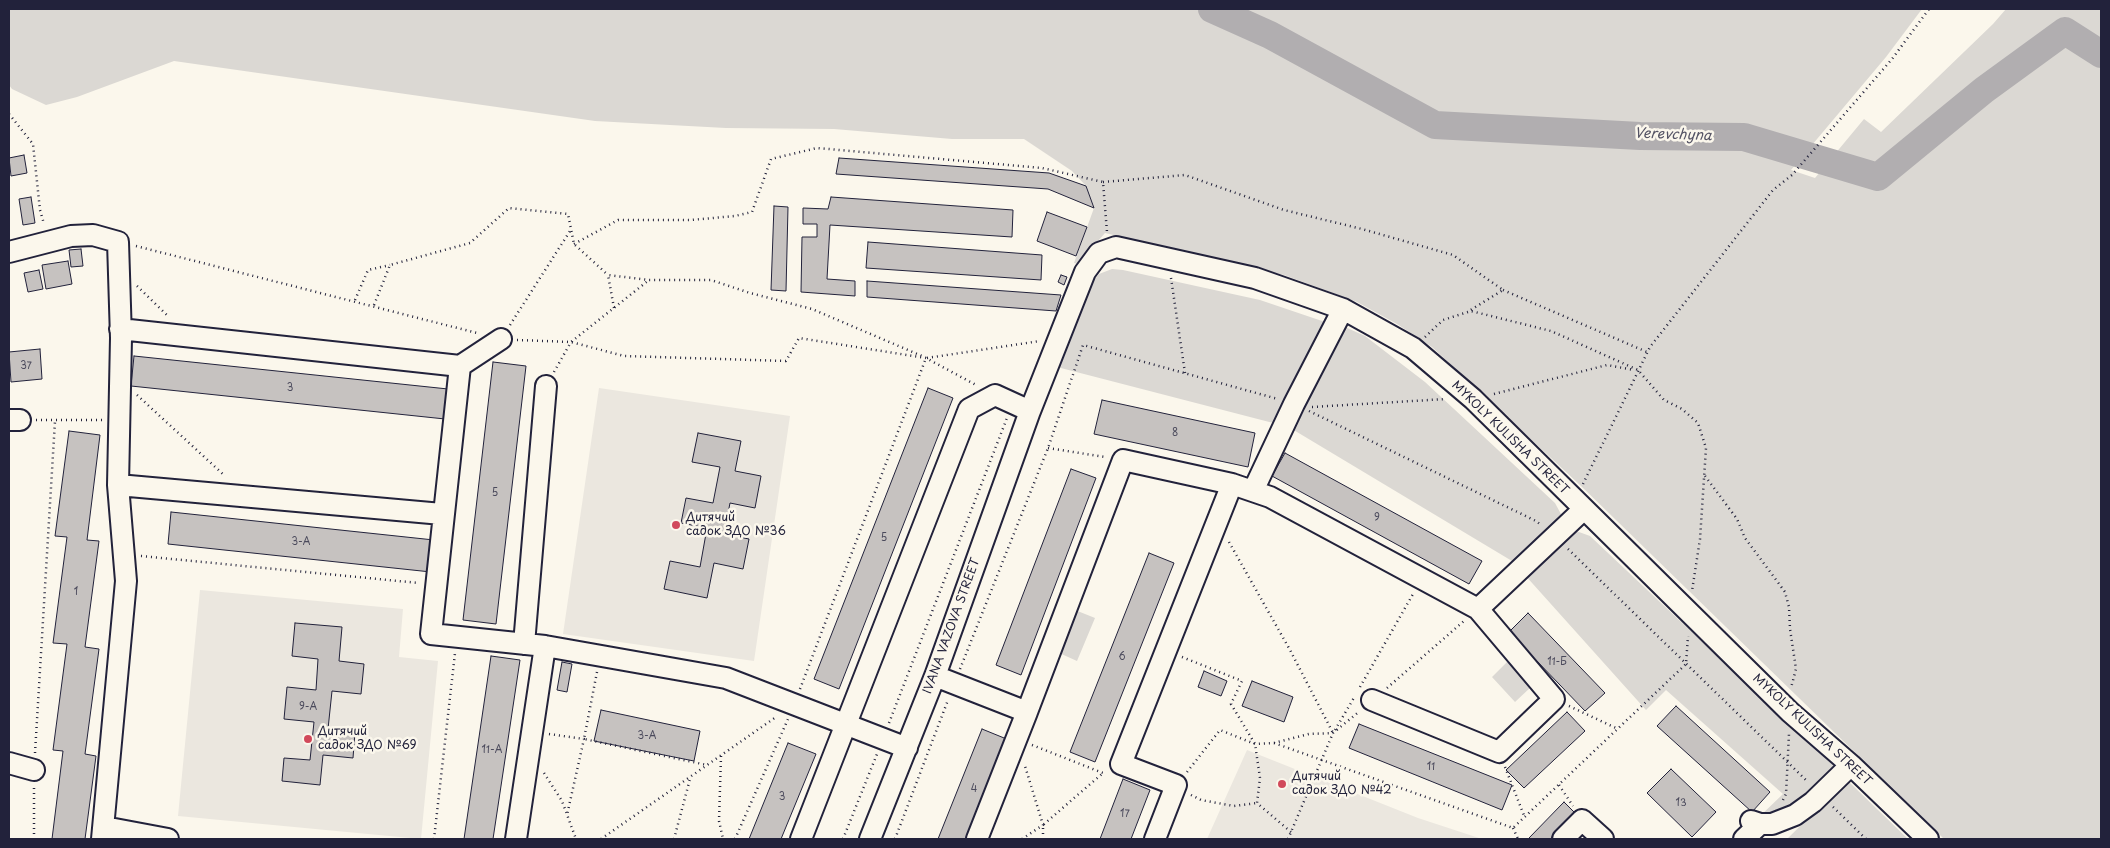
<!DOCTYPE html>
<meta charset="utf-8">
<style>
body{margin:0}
#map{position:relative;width:2110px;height:848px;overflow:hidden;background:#fbf7ec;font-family:"Playpen Sans",sans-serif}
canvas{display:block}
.frame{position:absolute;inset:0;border:10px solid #22223b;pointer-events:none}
</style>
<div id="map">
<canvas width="2110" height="848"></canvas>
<div class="frame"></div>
</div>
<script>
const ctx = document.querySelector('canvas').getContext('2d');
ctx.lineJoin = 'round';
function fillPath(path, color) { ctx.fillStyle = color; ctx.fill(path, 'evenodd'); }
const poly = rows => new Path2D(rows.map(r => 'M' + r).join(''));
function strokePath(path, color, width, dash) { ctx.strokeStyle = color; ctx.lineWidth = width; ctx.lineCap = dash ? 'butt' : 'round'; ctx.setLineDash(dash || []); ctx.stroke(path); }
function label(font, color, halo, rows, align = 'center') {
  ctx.font = font + ' "Playpen Sans",sans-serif'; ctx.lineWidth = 5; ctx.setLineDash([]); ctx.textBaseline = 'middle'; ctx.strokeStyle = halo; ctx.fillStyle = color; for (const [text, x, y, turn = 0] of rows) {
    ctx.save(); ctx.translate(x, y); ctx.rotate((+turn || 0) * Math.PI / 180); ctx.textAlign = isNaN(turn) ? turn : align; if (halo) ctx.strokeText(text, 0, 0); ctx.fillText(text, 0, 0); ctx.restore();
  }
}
const built = poly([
 [599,388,790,416,754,661,563,634],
 [200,590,403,609,399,657,438,661,421,839,178,816],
 [1247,750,1418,818,1482,839,1207,839]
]);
const green = poly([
 [9,9,1922,9,1886,57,1791,170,1815,178,1864,119,1881,132,1993,24,2006,9,2101,9,2101,839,1944,839,1581,486,1432,347,1397,324,1357,302,1284,275,1105,233,1078,264,1074,263,1094,208,1086,186,1072,171,1024,139,952,139,834,129,726,128,595,121,174,61,77,97,46,105,12,89,9,85],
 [1112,269,1123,270,1260,300,1325,322,1327,332,1277,424,1057,367,1090,285,1099,274],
 [1345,327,1365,336,1425,382,1555,503,1562,516,1559,525,1517,564,1287,426,1336,333],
 [1579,532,1590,536,1837,769,1794,810,1758,818,1783,794,1666,690,1646,710,1524,574,1569,533],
 [1075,610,1095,618,1077,661,1057,652],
 [1507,662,1531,687,1515,702,1492,677],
 [1847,780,1908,839,1787,839]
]);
const river = poly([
 [1212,9,1270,35,1435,125,1640,136,1744,137,1878,177,1984,90,2065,31,2101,54]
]);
const building = poly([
 [24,155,27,173,11,176,9,158,24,155],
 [839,158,1049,173,1086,186,1094,208,1048,189,836,174,839,158],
 [31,197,35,223,23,225,19,199,31,197],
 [831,197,1013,210,1012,237,830,225,827,279,855,281,855,296,801,292,802,237,817,237,817,224,803,224,803,208,828,209,831,197],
 [774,206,788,207,786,291,771,290,774,206],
 [1047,212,1087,227,1076,256,1037,241,1047,212],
 [868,242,1042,255,1041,280,866,268,868,242],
 [81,249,83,266,71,267,69,250,81,249],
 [68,261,72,284,46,289,42,265,68,261],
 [39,270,43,289,28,292,24,273,39,270],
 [1061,275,1067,277,1064,285,1058,282,1061,275],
 [867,281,1061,295,1056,311,867,297,867,281],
 [40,349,42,379,11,382,9,352,40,349],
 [134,356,448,389,445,419,131,386,134,356],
 [493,362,526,366,496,624,463,620,493,362],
 [928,388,953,398,839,689,814,679,928,388],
 [1102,400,1255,433,1248,467,1094,434,1102,400],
 [69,431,100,435,87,540,99,541,85,647,99,649,85,754,96,756,85,839,52,839,63,751,53,750,67,644,53,643,67,537,55,536,69,431],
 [698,433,741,441,735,471,761,476,755,508,730,503,724,534,749,539,743,569,714,563,707,598,664,589,670,561,700,567,707,528,681,523,686,498,713,503,720,467,692,462,698,433],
 [1285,453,1482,561,1469,584,1272,476,1285,453],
 [1071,469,1096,478,1021,675,996,665,1071,469],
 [171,512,434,540,431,572,168,544,171,512],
 [1149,553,1174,563,1095,762,1070,752,1149,553],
 [1528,613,1605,693,1585,711,1509,632,1528,613],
 [295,623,342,627,339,661,364,664,361,694,332,691,328,729,355,732,353,758,323,755,320,785,282,781,284,758,310,760,314,722,284,719,287,687,316,690,318,659,292,656,295,623],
 [491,656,520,660,493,839,464,839,491,656],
 [562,662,572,664,567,692,557,690,562,662],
 [1204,671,1227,681,1221,696,1198,687,1204,671],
 [1252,681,1293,697,1284,722,1242,706,1252,681],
 [1676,706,1770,792,1752,812,1657,726,1676,706],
 [601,710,700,731,694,761,594,741,601,710],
 [1567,712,1585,731,1524,788,1506,770,1567,712],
 [1359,724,1512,785,1502,810,1349,748,1359,724],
 [982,729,1009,740,969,839,938,839,982,729],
 [788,743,816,754,781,839,749,839,788,743],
 [1671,769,1716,812,1692,837,1647,793,1671,769],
 [1123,779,1150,790,1131,839,1100,839,1123,779],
 [1564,802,1576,814,1551,839,1530,839,1529,838,1564,802]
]);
const path = poly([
 [9,114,33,144,40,210,44,224],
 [1103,182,1185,175,1284,210,1362,229,1453,255,1503,290,1469,311],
 [574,244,618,220,691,220,735,216,752,212,771,159,817,148,1042,168,1103,182,1107,232],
 [136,246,477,333],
 [1171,278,1185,373],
 [137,286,169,317],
 [1503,290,1647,352],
 [355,300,368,270,390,265],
 [374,305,390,265,470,243,509,208,568,214,574,244,608,275],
 [614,308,608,275,649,280,711,280,750,293,812,309,922,356],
 [510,325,570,231],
 [1425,337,1443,320,1471,311,1551,331,1638,370,1664,400,1682,409,1698,423,1706,448,1700,539,1692,591],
 [517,340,571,342,624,356,786,361,799,338,926,358,976,385],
 [927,358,1040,341],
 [554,372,571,342,649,280],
 [1494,394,1607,365,1634,370],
 [137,395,225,476],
 [1312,407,1446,399],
 [1309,411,1536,521,1541,525],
 [36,420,103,420],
 [1048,448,1105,457],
 [1705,476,1737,519,1745,538,1785,592,1789,607,1790,629,1796,669,1791,688],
 [1583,484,1650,347,1773,190,1792,175,1892,59,1929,9],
 [1229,542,1290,650,1333,733],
 [1568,549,1808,782],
 [141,556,419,583],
 [1182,657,1242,681,1231,704,1255,744,1260,778,1257,803,1291,832],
 [960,669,1048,448,1083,345,1278,399],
 [597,672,584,739,707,765],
 [1360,687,1413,594],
 [1387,688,1464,621],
 [800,689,926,358],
 [1569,706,1618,729],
 [889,723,1007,418],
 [1335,730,1355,696],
 [549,734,584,739,567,815],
 [1274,743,1513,828,1686,664,1688,636],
 [1032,745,1103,773,1106,772],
 [35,753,55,421],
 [721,756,719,821,723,839],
 [1505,767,1525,818],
 [1187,772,1220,730,1255,744,1274,743,1309,734,1333,733],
 [544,773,562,801,576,839],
 [1559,785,1573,806],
 [1191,795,1201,800,1234,806,1257,803],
 [1783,800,1786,794,1789,734],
 [1833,807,1866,839],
 [1513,828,1518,839],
 [34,839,34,786],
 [434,839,455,653],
 [601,839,776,717],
 [674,839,690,779],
 [735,839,788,719],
 [843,839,877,754],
 [895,839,948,700],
 [1022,839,1043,825,1025,766],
 [1043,839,1043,825,1103,773],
 [1288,839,1333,733,1360,711]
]);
const minor = poly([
 [9,252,71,236,93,235,118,242,121,338,118,485,126,581,102,839],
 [120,329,460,366,501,339],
 [460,366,431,634,545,646],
 [9,420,20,420],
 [1232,484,1270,497,1478,609,1554,699,1499,752,1372,700],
 [118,485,442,514],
 [1253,491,1294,404,1343,309],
 [1478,609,1584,509],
 [524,644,546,386],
 [935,676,1027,712,977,839],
 [1027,712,1123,460,1232,484,1121,764,1176,785,1155,839],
 [9,763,34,770],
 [1751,821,1760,824,1772,824,1795,815,1813,802,1851,765],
 [104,827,168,839],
 [516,839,545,646,726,678,907,748],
 [801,839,969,409,995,395,1030,411],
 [870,839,935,676,1030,411,1085,272,1099,253,1116,247,1255,278,1343,309,1413,348,1473,399,1790,712,1851,765,1928,839],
 [1563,839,1582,820,1603,839],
 [1744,839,1760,824]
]);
const markers = [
 [676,525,5,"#d1495b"],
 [308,739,5,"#d1495b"],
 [1282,784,5,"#d1495b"]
];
const numberNames = [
 ["37",26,366],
 ["3",290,388],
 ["8",1175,433],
 ["5",495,493],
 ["9",1377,518],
 ["5",884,538],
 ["3-А",301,542],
 ["1",76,592],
 ["6",1122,657],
 ["11-Б",1557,662],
 ["9-А",308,707],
 ["3-А",647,736],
 ["11-А",492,750],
 ["11",1431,767],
 ["4",974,789],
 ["3",782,797],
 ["13",1681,803],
 ["17",1125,814]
];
const streetNames = [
 ["MYKOLY KULISHA STREET",1510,438,44],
 ["IVANA VAZOVA STREET",952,626,-70],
 ["MYKOLY KULISHA STREET",1812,730,43]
];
const poiNames = [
 ["Дитячий",686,518],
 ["садок ЗДО №36",686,532],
 ["Дитячий",318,732],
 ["садок ЗДО №69",318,746],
 ["Дитячий",1292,777],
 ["садок ЗДО №42",1292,791]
];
const waterNames = [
 ["Verevchyna",1673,135,2]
];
fillPath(built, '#ebe7df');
fillPath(green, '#dbd8d3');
strokePath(river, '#b1aeb0', 28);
fillPath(building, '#c6c2c0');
strokePath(building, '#22223b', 1);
strokePath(minor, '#22223b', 24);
strokePath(path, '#22223b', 2.5, [1, 4]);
strokePath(minor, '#fbf7ec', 20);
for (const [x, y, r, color] of markers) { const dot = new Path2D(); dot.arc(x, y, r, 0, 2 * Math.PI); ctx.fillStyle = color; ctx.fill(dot); strokePath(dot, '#fbf7ec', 2); }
label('10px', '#4b4a5c', null, numberNames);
label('12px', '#22223b', '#fbf7ec', streetNames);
label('12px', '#22223b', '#fbf7ec', poiNames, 'left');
label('italic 14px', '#545364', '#fbf7ec', waterNames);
</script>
